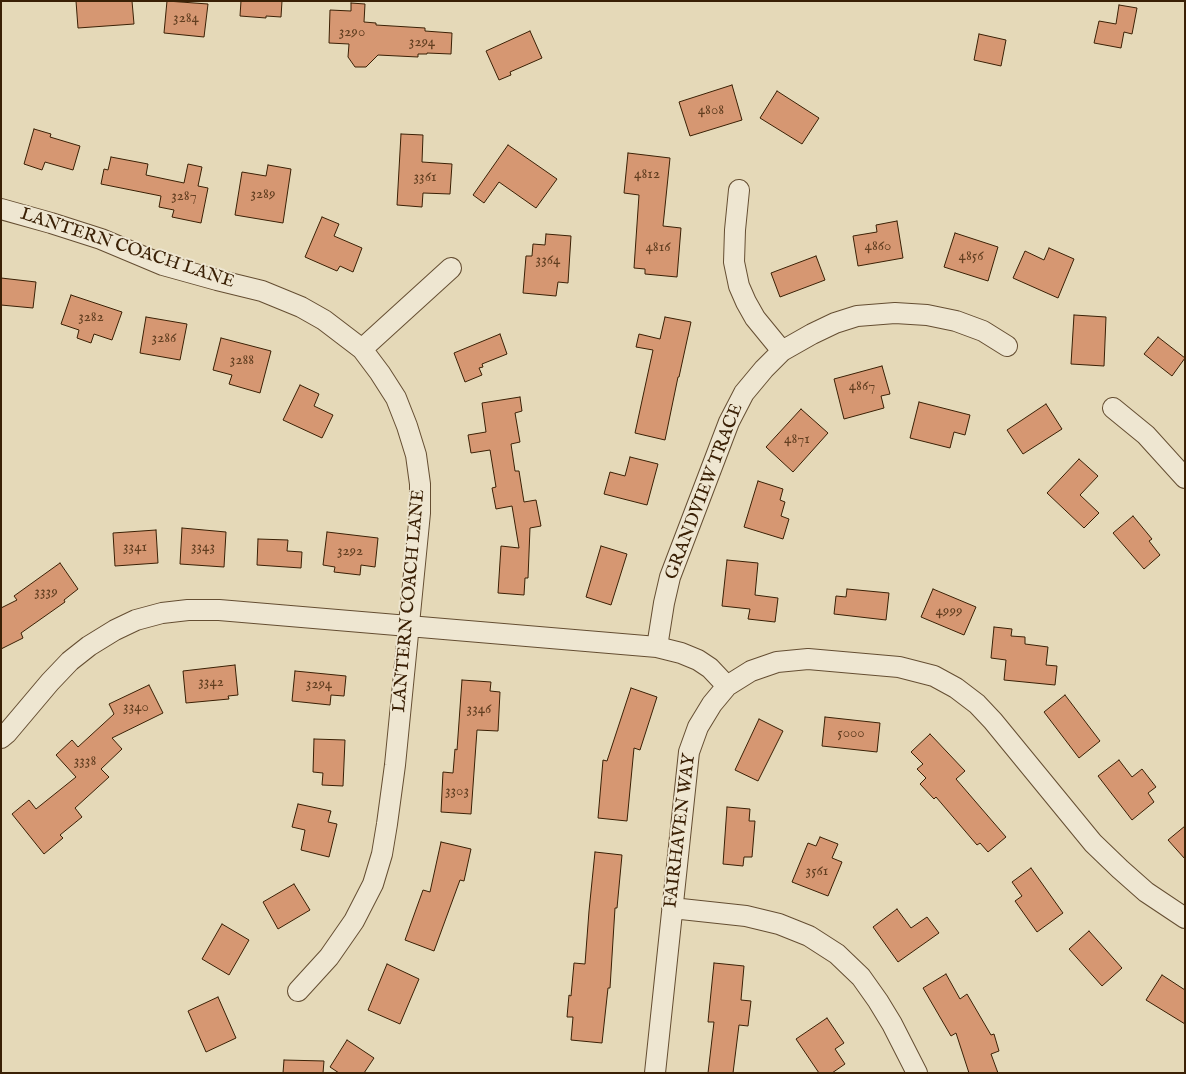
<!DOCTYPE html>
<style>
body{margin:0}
#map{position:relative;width:1186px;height:1074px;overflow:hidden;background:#e5d9b8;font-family:"IM FELL English",serif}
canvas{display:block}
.frame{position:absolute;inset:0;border:2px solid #3a2005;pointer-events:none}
</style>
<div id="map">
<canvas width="1186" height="1074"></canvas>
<div class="frame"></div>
</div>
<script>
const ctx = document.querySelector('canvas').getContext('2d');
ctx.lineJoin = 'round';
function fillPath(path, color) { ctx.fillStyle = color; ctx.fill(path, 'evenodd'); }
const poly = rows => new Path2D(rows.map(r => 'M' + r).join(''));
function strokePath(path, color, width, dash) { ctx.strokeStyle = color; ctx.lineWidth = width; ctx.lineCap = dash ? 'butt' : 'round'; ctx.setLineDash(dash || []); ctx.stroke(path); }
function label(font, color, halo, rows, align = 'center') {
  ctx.font = font + ' "IM FELL English",serif'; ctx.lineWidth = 4; ctx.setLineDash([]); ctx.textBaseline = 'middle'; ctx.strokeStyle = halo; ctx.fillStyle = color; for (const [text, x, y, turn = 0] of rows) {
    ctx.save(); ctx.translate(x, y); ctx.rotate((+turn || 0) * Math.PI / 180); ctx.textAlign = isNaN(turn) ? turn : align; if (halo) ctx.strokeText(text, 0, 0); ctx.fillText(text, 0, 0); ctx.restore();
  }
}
const building = poly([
 [76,1,132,1,134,24,78,28,76,1],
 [167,1,208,4,204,37,164,33,167,1],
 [241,1,282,1,281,17,266,16,266,18,240,16,241,1],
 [351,3,365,4,364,22,376,23,376,25,425,28,425,31,452,33,451,54,427,53,427,54,418,54,418,57,378,55,366,67,355,67,348,57,349,44,329,43,330,10,351,11,351,3],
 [1119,5,1137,8,1132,34,1124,32,1121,48,1094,43,1099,21,1116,24,1119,5],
 [530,31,542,58,510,72,511,75,499,80,486,51,530,31],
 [979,34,1006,40,1001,66,974,60,979,34],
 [732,85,742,120,690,136,679,102,732,85],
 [777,91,819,118,802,144,760,118,777,91],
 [34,129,51,134,50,137,80,146,73,170,45,162,42,170,24,164,34,129],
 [401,134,423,135,422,162,452,164,450,194,423,193,422,207,397,205,401,134],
 [508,145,557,179,536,208,499,182,484,203,473,195,508,145],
 [628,153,670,158,663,226,681,228,677,277,645,274,645,269,634,268,639,195,624,193,628,153],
 [111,157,148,164,146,175,184,183,188,164,202,167,198,186,208,188,201,223,172,217,174,210,159,207,161,196,101,184,104,169,108,170,111,157],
 [268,165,291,169,283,223,235,215,242,172,266,176,268,165],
 [322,217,339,224,334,236,362,248,353,272,340,266,337,271,305,257,322,217],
 [897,221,903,258,858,266,853,236,877,232,876,225,897,221],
 [955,233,998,247,988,281,944,267,955,233],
 [546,234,571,236,568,283,558,282,556,296,523,293,526,256,532,256,533,244,545,245,546,234],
 [1049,248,1074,259,1058,298,1013,278,1025,251,1044,260,1049,248],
 [816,256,825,280,780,297,771,273,816,256],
 [1,278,36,282,33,308,1,305,1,278],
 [71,295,122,312,112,340,94,334,91,343,77,338,79,330,61,324,71,295],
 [1074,315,1106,317,1104,366,1071,364,1074,315],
 [146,317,187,324,180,360,140,353,146,317],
 [665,317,691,322,679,377,678,377,665,440,635,433,653,350,636,347,639,334,660,339,665,317],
 [500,334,507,354,482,364,483,367,479,368,482,375,465,382,454,353,500,334],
 [1158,337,1185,358,1172,376,1144,354,1158,337],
 [221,338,271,351,260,393,229,384,232,375,213,370,221,338],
 [882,366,890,394,881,396,884,408,844,419,834,379,882,366],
 [300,385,319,394,314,406,333,415,322,438,283,420,300,385],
 [520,397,522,411,515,413,520,442,511,444,515,471,519,471,524,502,536,500,541,526,530,528,528,578,525,578,524,595,498,593,501,546,519,548,512,506,496,509,492,488,496,487,490,450,471,453,468,435,486,432,482,403,520,397],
 [919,402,970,415,965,435,954,432,950,448,910,438,919,402],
 [1046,404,1062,429,1023,454,1007,430,1046,404],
 [801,409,828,433,793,472,766,447,801,409],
 [630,457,658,464,647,505,604,494,610,472,625,476,630,457],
 [1079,459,1098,476,1080,495,1099,513,1084,528,1047,493,1079,459],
 [758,481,783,489,780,500,785,502,781,516,789,519,783,539,744,527,758,481],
 [1133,516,1152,539,1149,541,1160,555,1144,569,1113,533,1133,516],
 [182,528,226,532,224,567,180,564,182,528],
 [156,530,158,563,115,566,113,533,156,530],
 [327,532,378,538,375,567,361,565,360,575,334,572,335,567,323,565,327,532],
 [258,539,288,540,287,551,302,552,301,568,257,565,258,539],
 [601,546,627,554,611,605,586,597,601,546],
 [727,560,758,563,755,595,778,598,775,622,748,619,750,609,722,606,727,560],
 [60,563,78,589,64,600,65,602,21,633,23,638,1,649,1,608,17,600,14,596,60,563],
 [847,589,889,593,886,620,834,614,836,596,846,597,847,589],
 [933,589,976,607,964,635,921,617,933,589],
 [994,627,1012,629,1011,636,1025,637,1025,644,1048,647,1046,665,1057,666,1055,685,1004,680,1006,660,991,658,994,627],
 [235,665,238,695,228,696,229,699,186,703,183,671,235,665],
 [295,671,346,676,344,696,331,695,330,705,292,701,295,671],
 [462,680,491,682,490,691,500,692,498,731,477,730,471,814,441,812,443,772,453,773,455,749,457,750,462,680],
 [149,685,163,713,112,738,122,749,101,769,109,777,75,808,82,817,60,835,63,838,44,854,12,814,29,800,36,809,76,777,56,755,72,740,78,747,114,714,109,704,149,685],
 [631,688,657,697,640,750,634,748,627,821,598,818,603,760,607,761,631,688],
 [1065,695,1100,741,1079,758,1044,712,1065,695],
 [825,717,880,723,877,752,822,746,825,717],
 [759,719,783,731,758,781,735,770,759,719],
 [930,734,965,771,956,779,1006,837,988,852,980,843,977,845,936,797,934,799,920,784,926,778,917,769,923,764,911,752,930,734],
 [314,739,345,740,343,786,322,785,323,773,313,772,314,739],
 [1119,760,1132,777,1142,769,1156,787,1148,793,1154,802,1132,820,1098,776,1119,760],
 [298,804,331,811,328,822,337,824,329,857,301,850,305,830,292,827,298,804],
 [727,807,750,809,749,821,755,821,752,857,744,857,743,866,723,864,727,807],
 [1185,826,1185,859,1168,840,1185,826],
 [820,837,838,844,832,858,842,862,828,896,792,882,808,843,816,846,820,837],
 [441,842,471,849,464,881,460,880,434,951,405,940,423,890,430,892,441,842],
 [595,852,622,855,617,908,615,908,610,988,608,988,602,1043,571,1040,573,1017,567,1017,569,995,571,996,574,963,585,964,589,911,595,852],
 [1031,868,1063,913,1037,932,1015,901,1022,896,1012,882,1031,868],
 [294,884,310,910,278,929,263,902,294,884],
 [897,909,911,928,927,917,939,933,898,962,873,927,897,909],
 [222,924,249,940,229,975,202,959,222,924],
 [1089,931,1122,968,1102,986,1069,949,1089,931],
 [714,963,744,966,741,1000,751,1001,748,1026,739,1025,733,1073,708,1073,714,1022,708,1022,714,963],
 [387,964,419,979,400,1024,368,1010,387,964],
 [946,974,960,999,967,994,991,1035,994,1034,999,1051,991,1054,998,1073,969,1073,956,1033,951,1036,923,988,946,974],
 [1162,975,1185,990,1185,1024,1146,1000,1162,975],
 [218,997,236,1038,206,1052,188,1011,218,997],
 [827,1018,844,1043,835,1049,845,1064,832,1073,819,1073,796,1039,827,1018],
 [347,1040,374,1058,364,1073,339,1073,330,1067,347,1040],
 [284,1060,324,1061,323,1073,283,1073,284,1060]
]);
const street = poly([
 [739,190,735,230,734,262,739,286,746,302,755,318,782,351],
 [1,209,51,223,101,239,163,265,217,280,262,291,301,307,324,320,362,349,380,373,396,398,407,426,416,455,420,484,420,513,395,765,387,824,382,854,373,884,354,921,329,957,298,991],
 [362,349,451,268],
 [1113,408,1146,435,1185,478],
 [657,647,664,603,670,577,729,422,744,393,764,369,782,351,812,334,835,323,857,316,895,313,927,315,956,321,983,331,1007,346],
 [1,738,7,733,50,682,70,661,89,646,115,630,136,620,162,613,188,610,219,610,657,647,681,653,698,660,710,668,727,686],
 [672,908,746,916,779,924,809,936,837,954,861,977,878,1001,892,1024,917,1073],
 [655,1073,689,752,698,727,712,704,727,686,751,671,777,662,808,659,899,667,934,676,956,688,977,704,993,721,1093,843,1120,869,1146,892,1185,918]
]);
const numberNames = [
 ["3284",186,19],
 ["3290",352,33],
 ["3294",422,43],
 ["4808",711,111],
 ["4812",647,175],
 ["3361",425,178],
 ["3289",263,195],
 ["3287",184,197],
 ["4860",878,247],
 ["4816",658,248],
 ["4856",971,257],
 ["3364",548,261],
 ["3282",91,318],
 ["3286",164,339],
 ["3288",242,361],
 ["4867",862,387],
 ["4871",797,440],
 ["3341",135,548],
 ["3343",203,548],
 ["3292",350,552],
 ["3339",46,593],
 ["4999",949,612],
 ["3342",211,683],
 ["3294",319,685],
 ["3340",136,708],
 ["3346",479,710],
 ["5000",851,734],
 ["3338",85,762],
 ["3303",457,792],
 ["3561",817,872]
];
const streetNames = [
 ["LANTERN COACH LANE",127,249,18],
 ["GRANDVIEW TRACE",705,492,-69],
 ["LANTERN COACH LANE",410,601,-85],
 ["FAIRHAVEN WAY",681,831,-83]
];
fillPath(building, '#d69772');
strokePath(building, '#3a2005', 1);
strokePath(street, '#654e32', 22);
strokePath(street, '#eee6d1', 20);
label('15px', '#613e20', null, numberNames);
label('18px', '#3a2005', '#eee6d1', streetNames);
</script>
